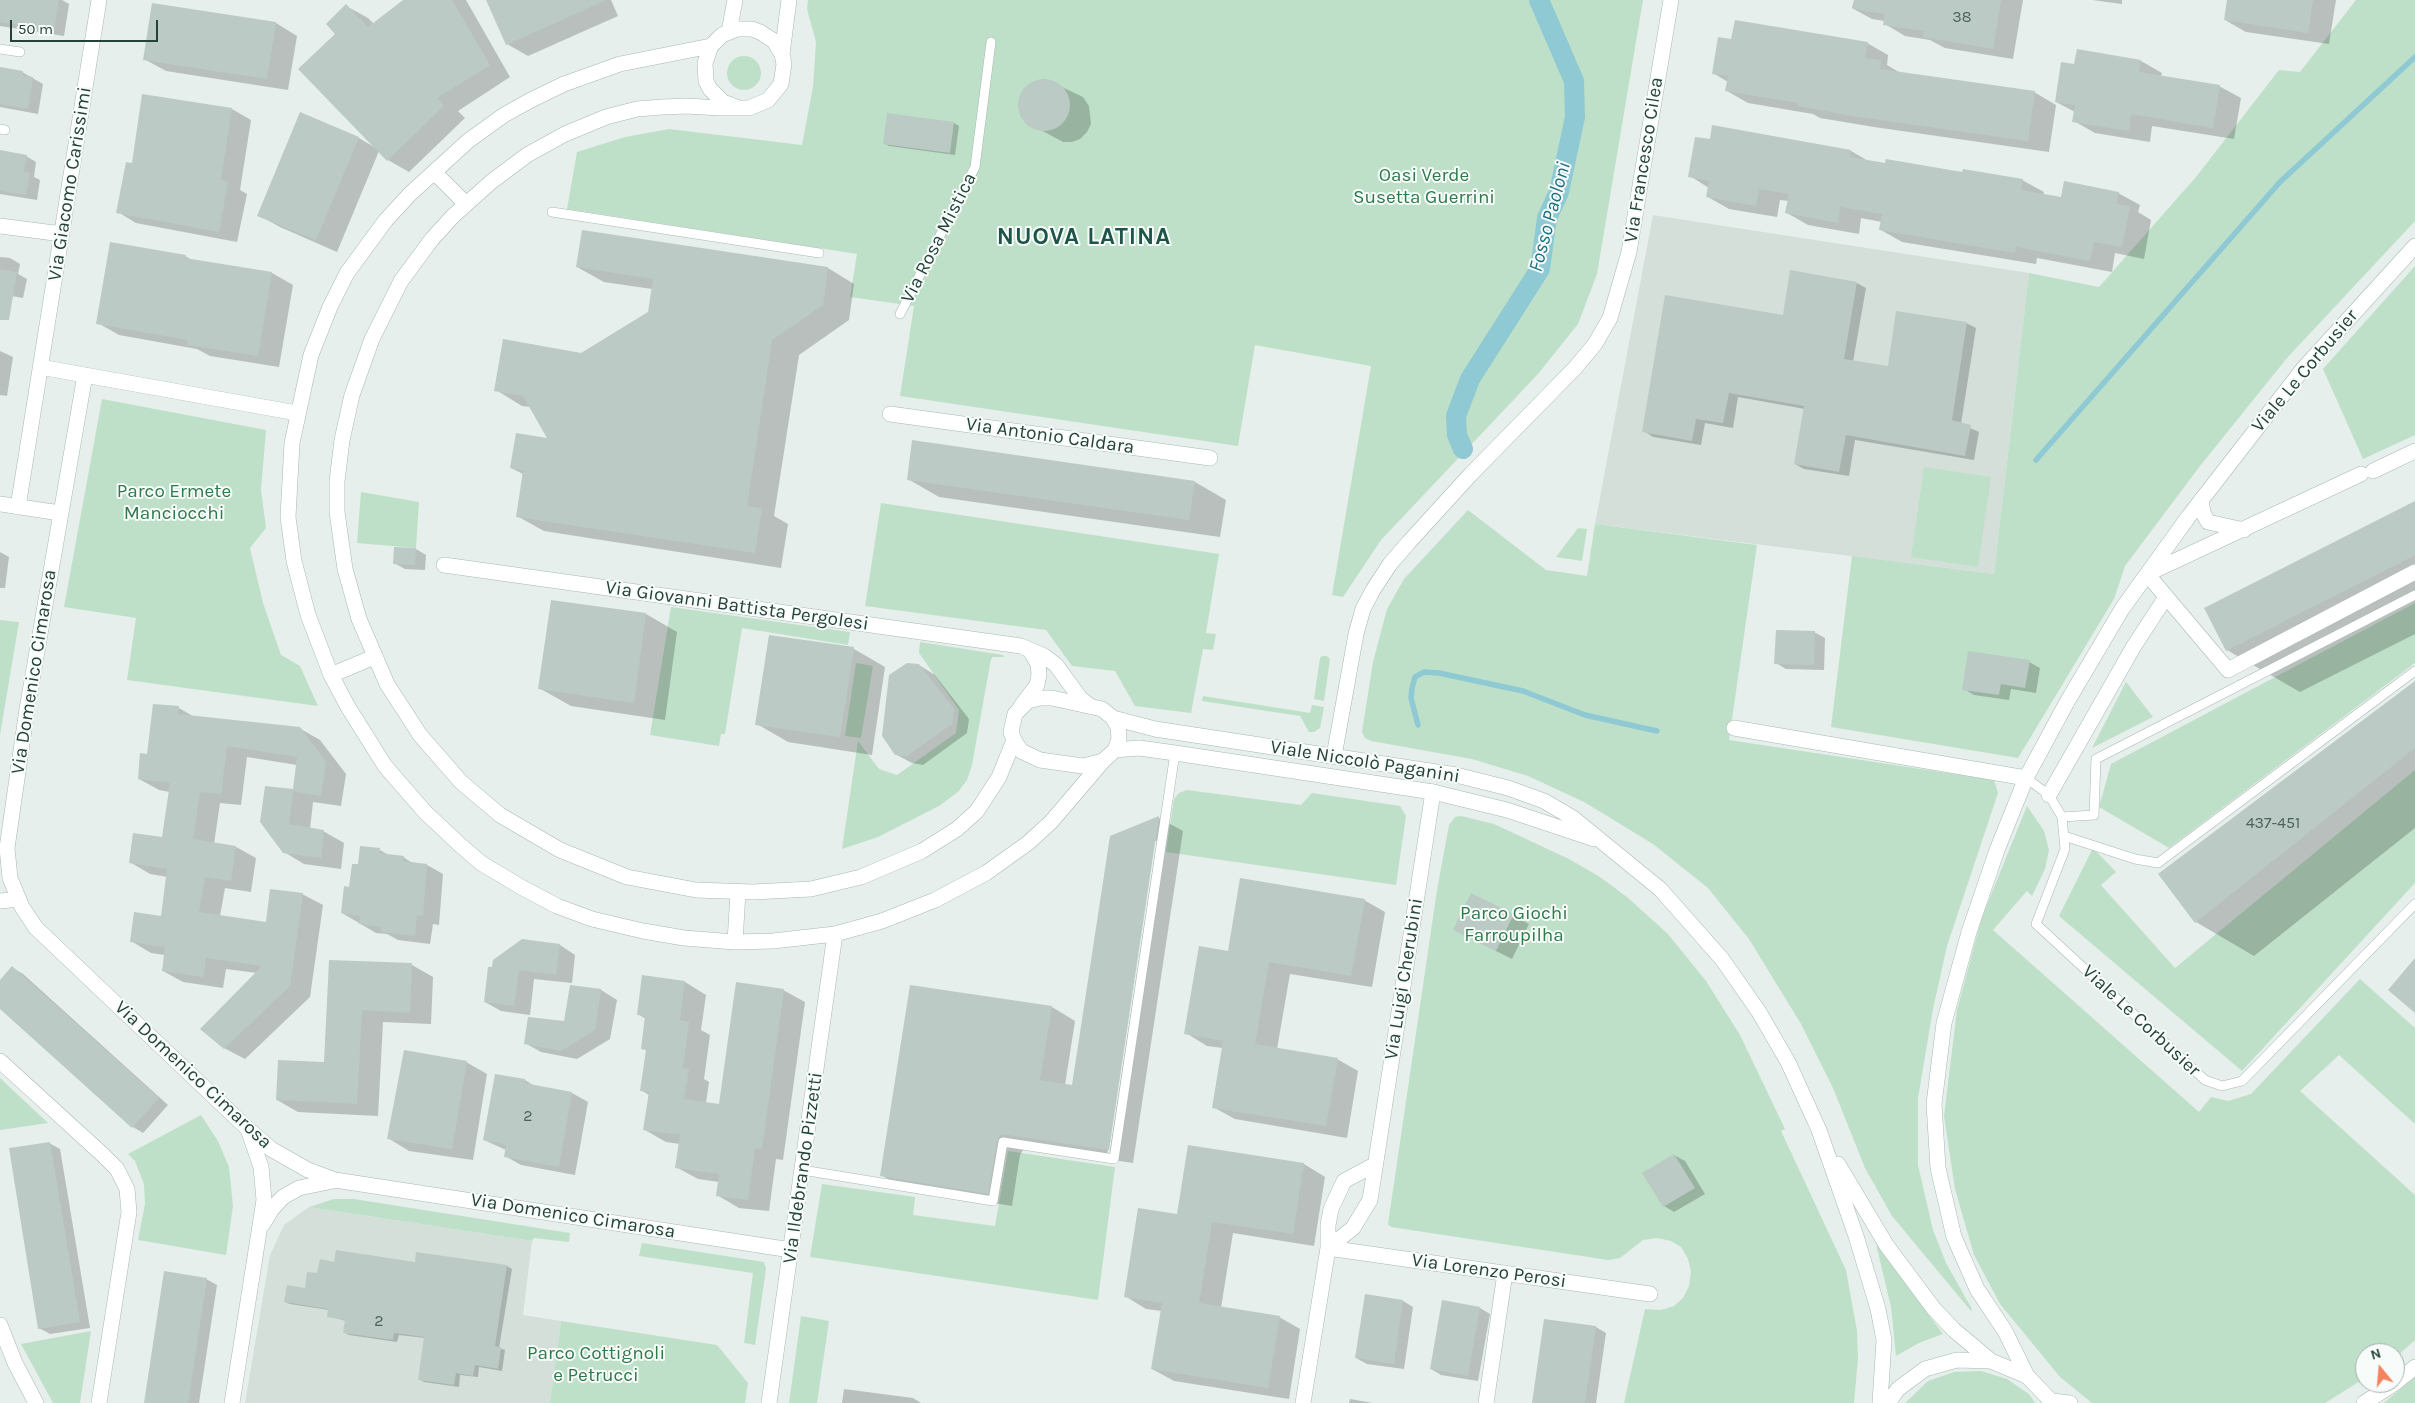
<!DOCTYPE html>
<meta charset="utf-8">
<style>
body{margin:0}
#map{position:relative;width:2415px;height:1403px;overflow:hidden;background:#e6efeb;font-family:Karla,sans-serif}
canvas{display:block}
.north{position:absolute;left:2355px;top:1343px;width:50px;height:50px;box-sizing:border-box;background:#f7fbf9;border:1px solid #a3b1ad;border-radius:50%;rotate:343deg;font-size:14px;font-weight:700;line-height:20px;text-align:center;color:#24423a}
.north::after{content:'';display:block;margin:auto;width:18px;height:22px;background:#f4845f;clip-path:polygon(50% 0,100% 100%,50% 72%,0 100%)}
.scale{position:absolute;left:10px;top:20px;width:148px;height:22px;box-sizing:border-box;border:2px solid #24423a;border-top:0;padding-left:6px;font-size:15px;line-height:18px;white-space:nowrap;color:#24423a;-webkit-text-stroke:4px #f7fbf9;paint-order:stroke}
</style>
<div id="map">
<canvas width="2415" height="1403"></canvas>
<div class="north">N</div>
<div class="scale">50 m</div>
</div>
<script>
const ctx = document.querySelector('canvas').getContext('2d');
ctx.lineJoin = 'round';
function fillPath(path, color) { ctx.fillStyle = color; ctx.fill(path, 'evenodd'); }
const poly = rows => new Path2D(rows.map(r => 'M' + r).join(''));
function strokePath(path, color, width, dash) { ctx.strokeStyle = color; ctx.lineWidth = width; ctx.lineCap = dash ? 'butt' : 'round'; ctx.setLineDash(dash || []); ctx.stroke(path); }
function label(font, color, halo, rows, align = 'center') {
  ctx.font = font + ' Karla,sans-serif'; ctx.lineWidth = 4; ctx.setLineDash([]); ctx.textBaseline = 'middle'; ctx.strokeStyle = halo; ctx.fillStyle = color; for (const [text, x, y, turn = 0] of rows) {
    ctx.save(); ctx.translate(x, y); ctx.rotate((+turn || 0) * Math.PI / 180); ctx.textAlign = isNaN(turn) ? turn : align; if (halo) ctx.strokeText(text, 0, 0); ctx.fillText(text, 0, 0); ctx.restore();
  }
}
const built = poly([
 [1653,215,2029,273,1994,574,1595,524],
 [309,1207,532,1241,523,1315,561,1321,550,1403,245,1403,270,1255,284,1225]
]);
const green = poly([
 [808,0,1643,0,1597,274,1578,324,1538,374,1381,540,1343,597,1332,595,1371,366,1255,345,1238,446,900,396,914,306,850,297,857,254,567,209,577,152,625,137,669,129,802,145,813,87,816,42,807,9],
 [2356,0,2415,0,2415,221,2287,358,2200,466,2125,566,2114,599,2018,758,1831,727,1852,556,1994,574,2029,273,2099,287,2196,177,2279,70,2300,72],
 '727 73a17 17 0 1 1 34 0a17 17 0 1 1-34 0Z',
 [2415,266,2415,435,2363,459,2323,369],
 [102,399,266,430,261,490,266,528,250,548,263,603,281,655,300,666,318,706,127,680,136,618,64,607],
 [1924,467,1991,477,1978,567,1911,557],
 [361,492,419,502,416,548,357,543],
 [881,503,1219,554,1206,633,1216,634,1213,650,1203,649,1191,713,1135,706,1115,671,1072,666,1046,630,865,606],
 [1468,510,1546,570,1587,576,1595,524,1757,545,1729,740,1994,780,1998,793,1947,946,1933,1009,1918,1098,1918,1165,1933,1230,1946,1263,1972,1309,1971,1311,1892,1216,1865,1168,1833,1088,1801,1024,1749,939,1708,888,1653,844,1584,802,1528,776,1472,759,1371,741,1365,738,1362,732,1373,662,1387,609,1404,579],
 [1578,528,1587,529,1582,561,1556,557],
 [2415,603,2415,663,2169,848,2099,807,2111,764],
 [671,607,850,632,848,645,742,628,725,734,721,734,719,746,650,735],
 [0,620,19,622,0,735],
 [920,642,1003,655,1004,657,993,657,991,659,972,765,967,780,958,792,939,806,878,837,842,849,858,741,879,769,897,775,956,733,959,710,919,653],
 [1322,656,1327,656,1330,659,1324,701,1314,699,1320,658],
 [856,663,873,666,861,738,845,736],
 [2126,682,2153,717,2092,748],
 [1203,696,1310,713,1312,705,1324,707,1320,728,1314,732,1309,732,1300,716,1202,701],
 [2415,770,2415,883,2242,1071,2059,916,2093,848,2116,872,2101,885,2175,968],
 [1187,790,1301,805,1312,793,1400,806,1406,816,1396,885,1166,852,1174,799,1179,793],
 [2027,806,2044,831,2049,850,2045,869,2032,896,2027,891,1993,930,2199,1112,2211,1097,2228,1101,2251,1094,2360,979,2415,1028,2415,1124,2339,1055,2300,1091,2415,1195,2415,1340,2395,1358,2395,1353,2365,1353,2365,1378,2325,1403,2092,1403,2060,1377,2000,1304,1974,1255,1955,1189,1944,1116,1957,1010,1982,917],
 [1461,816,1494,824,1569,859,1600,877,1627,897,1668,934,1706,981,1740,1035,1785,1129,1781,1131,1846,1270,1857,1331,1858,1358,1854,1403,1624,1403,1645,1309,1661,1310,1674,1306,1683,1298,1689,1286,1691,1271,1688,1259,1681,1247,1671,1241,1657,1238,1643,1240,1620,1258,1608,1260,1391,1227,1388,1224,1437,890,1449,825,1455,817],
 [0,1078,48,1123,0,1130],
 [201,1115,218,1141,229,1167,233,1206,226,1255,138,1240,145,1204,144,1184,135,1161,128,1154],
 [1008,1151,1115,1167,1098,1300,810,1257,822,1184,915,1197,913,1215,995,1226],
 [334,1199,354,1199,570,1233,569,1242,534,1238,532,1241,309,1207],
 [642,1243,764,1262,766,1269,755,1345,744,1343,753,1273,639,1256],
 [1876,1244,1943,1334,1919,1343,1896,1356,1891,1307],
 [801,1316,829,1321,817,1403,789,1403],
 [561,1321,717,1345,748,1383,745,1403,550,1403],
 [91,1331,80,1403,53,1403,21,1344],
 [1981,1371,2007,1379,2029,1394,2035,1403,1905,1403,1928,1381,1954,1372],
 [2415,1377,2415,1403,2383,1403,2386,1401]
]);
const shadow = poly([
 [0,0,62,0,69,4,64,36,0,26],
 [405,0,466,0,510,77,458,111,465,118,409,172,388,160,379,151,337,252,280,227,258,215,301,114,359,138,374,147,337,34,346,6,368,18,374,24],
 [487,0,611,0,618,16,528,56,507,44],
 [1854,0,2023,0,2013,59,1945,48,1930,40,1905,36,1885,24,1885,21,1872,19,1852,8],
 [2092,0,2122,0,2122,4],
 [2228,0,2336,0,2329,44,2246,32,2225,20],
 [153,4,276,23,297,36,288,90,166,71,144,59],
 [1732,41,1867,43,1888,55,1887,65,1902,74,2034,92,2056,105,2049,152,1874,127,1820,118,1813,114,1748,103,1727,91,1728,82,1713,73],
 [2141,61,2162,73,2161,76,2219,86,2241,98,2234,139,2152,126,2150,142,2095,133,2074,121,2075,112,2056,102,2075,65],
 [0,68,22,72,43,84,38,114,0,107],
 [1045,79,1083,97,1089,106,1091,124,1087,132,1080,139,1072,142,1063,142,1026,122,1019,105,1020,97,1027,86],
 [232,109,251,120,240,190,247,194,237,242,136,223,118,212,133,165],
 [954,123,959,126,955,155,889,146,884,143],
 [1851,151,1870,162,2022,180,2044,192,2043,195,2062,198,2118,193,2140,205,2138,212,2151,220,2144,259,2115,253,2112,272,2037,258,2036,264,1902,242,1881,230,1882,222,1861,218,1859,234,1808,225,1787,213,1789,201,1780,200,1777,217,1729,209,1708,197,1709,188,1690,176],
 [0,152,26,156,36,162,34,177,40,180,37,200,0,194],
 [583,231,828,268,854,284,849,320,799,355,774,516,788,524,781,568,544,531,517,516,523,474,511,468,549,439,531,407,522,406,496,390,582,354,649,313,652,289,604,282,577,267],
 [185,256,192,260,272,273,293,285,279,367,210,356,197,349,119,335,98,323],
 [0,257,10,258,20,264,18,274,27,279,23,298,11,296,0,307],
 [1857,283,1866,288,1853,362,1889,368,1966,323,1976,328,1961,424,1979,432,1974,460,1855,440,1849,476,1804,469,1795,464,1805,409,1738,397,1733,428,1705,423,1701,445,1653,437,1644,431,1784,316],
 [0,351,13,357,7,396,0,395],
 [908,479,1195,482,1226,500,1220,537,939,497],
 [2415,502,2415,634,2300,692,2227,650],
 [416,549,426,555,425,570,405,569,394,563],
 [0,552,9,557,5,588,0,588],
 [552,601,646,614,677,632,665,720,571,706,539,688],
 [1814,632,1825,638,1824,670,1786,669,1776,663],
 [770,636,854,649,885,667,872,755,788,742,757,724],
 [2029,662,2040,668,2036,693,2011,689,2009,700,1974,695,1964,689],
 [919,665,935,675,969,719,967,733,923,765,912,763,895,754],
 [2415,683,2415,828,2254,956,2196,922],
 [154,705,179,708,196,718,299,728,320,740,346,774,341,806,313,802,310,829,323,831,344,843,341,869,304,864,284,852,266,787,295,791,297,765,247,757,241,805,220,803,214,844,236,847,256,858,251,892,225,888,220,916,267,923,302,894,323,905,310,997,245,1059,224,1048,257,973,226,969,223,988,183,982,163,971,165,955,151,953,131,941,162,917,168,877,150,874,130,862,163,838,170,792,159,790,139,779,148,756],
 [1159,818,1183,831,1133,1163,1025,1147,1020,1155,1012,1206,905,1189,881,1175,1052,1007,1075,1021,1065,1085,1073,1086,1111,837],
 [1154,841,1157,841,1109,1157,1107,1156],
 [380,850,390,856,403,857,414,864,427,865,443,874,439,925,433,924,430,944,398,940,387,934,376,933,342,913,359,866],
 [1364,900,1385,912,1372,987,1290,974,1277,1049,1337,1059,1358,1071,1347,1138,1235,1119,1213,1107,1223,1048,1207,1046,1186,1033,1229,953],
 [1513,915,1529,924,1512,959,1470,938],
 [560,945,575,955,572,983,534,979,530,1015,501,1011,485,1002,489,968],
 [330,961,412,965,433,977,431,1024,383,1022,378,1116,298,1112,277,1100,325,1064],
 [13,968,23,974,168,1105,143,1133,133,1127,0,1007,0,982],
 [685,982,706,995,701,1030,710,1035,704,1079,709,1082,706,1103,720,1105,783,990,805,1002,783,1160,776,1159,769,1211,739,1208,717,1195,719,1182,698,1179,676,1167,680,1144,666,1142,645,1130,649,1095,641,1090,647,1051,642,1048,646,1019,638,1014],
 [571,987,601,990,617,1000,610,1039,577,1059,541,1052,525,1043,566,1023],
 [466,1062,487,1074,473,1160,409,1151,388,1138],
 [525,1080,536,1087,572,1093,588,1102,575,1175,521,1165,505,1156,506,1150,484,1140],
 [49,1143,60,1149,90,1328,50,1334,39,1328],
 [1189,1146,1304,1164,1325,1177,1314,1246,1233,1233,1221,1308,1279,1317,1300,1329,1289,1399,1174,1381,1152,1369,1162,1311,1146,1309,1125,1296,1178,1216],
 [1674,1155,1685,1161,1705,1194,1674,1212,1664,1206],
 [335,1263,416,1263,507,1266,512,1269,499,1348,505,1350,502,1371,479,1367,478,1377,460,1375,459,1387,424,1382,419,1379,425,1338,399,1335,397,1342,349,1335,344,1332,346,1321,328,1316,329,1310,290,1304,285,1302,306,1289,318,1275],
 [206,1279,217,1285,199,1403,146,1403],
 [1366,1295,1403,1301,1413,1307,1404,1369,1367,1364,1356,1358],
 [1480,1308,1490,1314,1478,1381,1441,1375,1431,1369],
 [1545,1320,1596,1327,1606,1333,1596,1403,1533,1403],
 [844,1389,913,1398,921,1403,842,1403],
 [1350,1399,1373,1403,1349,1403]
]);
const stream = poly([
 [2036,460,2280,182,2415,57],
 [1418,725,1411,698,1412,688,1415,677,1424,672,1439,673,1523,691,1585,715,1657,731]
]);
const canal = poly([
 [1463,449,1457,435,1456,416,1470,379,1540,269,1547,218,1559,192,1575,117,1574,81,1539,0]
]);
const building = poly([
 [0,0,59,0,54,30,0,22],
 [403,0,452,0,490,65,437,98,444,106,387,161,298,69,335,34,326,24,346,4,368,27],
 [486,0,606,0,506,45],
 [1854,0,2001,0,1993,49,1923,37,1924,31,1883,25,1885,14,1853,9],
 [2227,0,2313,0,2308,33,2224,20],
 [152,3,276,22,267,79,143,60],
 [1735,20,1868,42,1865,58,1881,60,1880,69,2035,91,2028,141,1852,116,1798,106,1798,103,1725,91,1728,76,1712,74,1718,37,1731,39],
 [2077,49,2141,60,2139,72,2220,85,2213,128,2131,114,2129,131,2072,122,2075,105,2055,102,2061,62,2074,64],
 [0,67,23,71,22,75,33,77,28,109,0,104],
 '1018 105a26 26 0 1 1 52 0a26 26 0 1 1-52 0Z',
 [142,94,232,108,221,180,228,182,219,232,116,213,126,162,132,163],
 [300,112,359,137,316,240,257,216],
 [887,113,954,122,950,153,883,144],
 [1712,125,1851,150,1850,157,1885,163,1886,159,1962,172,1963,169,2023,179,2021,190,2061,197,2064,181,2119,192,2116,204,2130,206,2122,247,2094,242,2090,261,2016,247,2015,253,1879,230,1882,214,1840,207,1838,223,1785,213,1789,194,1759,189,1756,206,1706,197,1709,181,1688,177,1695,137,1710,139],
 [0,150,27,155,24,172,30,173,26,195,0,191],
 [582,230,828,267,823,305,772,340,747,506,762,508,755,553,516,517,523,471,510,468,516,433,547,438,523,396,494,391,503,339,581,353,648,312,653,279,576,267],
 [110,242,186,255,185,258,272,272,258,356,187,345,188,340,96,324],
 [0,269,17,272,9,320,0,320],
 [1790,270,1857,282,1844,359,1888,366,1896,311,1967,322,1952,420,1971,425,1965,456,1846,435,1839,472,1794,464,1804,406,1729,393,1723,423,1696,419,1692,441,1642,432,1665,295,1783,315],
 [912,440,1195,481,1189,520,907,480],
 [2415,501,2415,555,2226,651,2204,608],
 [394,547,416,548,415,565,393,564],
 [551,600,646,613,634,703,538,689],
 [1776,630,1815,631,1814,665,1774,664],
 [769,635,854,647,840,737,755,725],
 [1968,651,2030,660,2025,688,2001,684,1999,695,1962,690],
 [907,663,919,664,954,709,952,724,907,756,895,755,882,736,889,675],
 [2415,681,2415,748,2195,923,2158,874],
 [153,704,179,706,178,714,300,727,326,762,321,796,293,791,289,824,324,830,321,858,283,853,260,822,265,786,293,789,297,757,227,746,221,794,200,792,193,839,236,846,231,881,205,877,199,912,266,922,270,889,303,893,290,986,224,1049,200,1029,262,966,206,958,203,977,162,971,165,947,130,942,134,912,161,916,167,869,129,863,133,833,162,837,170,783,138,779,140,753,147,754],
 [1159,816,1109,1150,1001,1134,997,1141,988,1194,880,1176,910,985,1052,1006,1040,1080,1072,1085,1110,836],
 [360,846,380,848,379,853,404,856,403,861,427,864,423,916,417,915,415,936,381,932,381,927,359,924,360,916,341,913,344,886,349,887,352,864,358,864],
 [1240,878,1365,899,1351,976,1269,962,1255,1044,1338,1058,1326,1126,1212,1108,1223,1041,1184,1034,1199,946,1228,951],
 [1471,893,1514,914,1496,951,1453,930],
 [522,939,560,944,556,975,519,970,514,1006,484,1002,488,967,492,967,493,960],
 [2415,958,2415,1013,2388,990],
 [329,960,412,963,410,1013,362,1010,357,1104,276,1100,278,1060,324,1062],
 [12,966,159,1098,132,1128,0,1009,0,980],
 [642,975,685,981,680,1020,689,1022,683,1068,689,1069,684,1099,719,1104,736,982,784,989,762,1149,755,1148,748,1200,716,1196,719,1174,675,1168,680,1135,643,1130,649,1092,640,1091,646,1050,641,1049,645,1016,637,1015],
 [570,985,601,989,595,1030,561,1051,524,1044,528,1017,564,1021],
 [404,1050,467,1061,452,1149,387,1139],
 [495,1074,525,1079,524,1083,572,1092,559,1167,504,1157,506,1145,483,1140],
 [50,1142,80,1322,38,1329,9,1148],
 [1188,1145,1304,1163,1293,1234,1212,1222,1199,1303,1280,1316,1268,1388,1151,1369,1162,1303,1124,1297,1138,1208,1177,1214],
 [1674,1154,1695,1188,1663,1207,1642,1173],
 [336,1250,415,1262,416,1252,507,1265,495,1346,501,1347,498,1369,475,1365,473,1376,456,1373,454,1385,418,1380,424,1337,394,1333,393,1340,343,1333,345,1320,327,1317,328,1309,284,1302,287,1285,305,1288,307,1272,317,1273,320,1259,334,1262],
 [164,1271,207,1278,188,1403,144,1403],
 [1365,1294,1403,1300,1394,1364,1355,1358],
 [1442,1300,1480,1307,1468,1376,1430,1369],
 [1544,1319,1596,1326,1585,1403,1532,1403]
]);
const service = poly([
 [0,49,20,52],
 [0,129,5,130],
 [552,212,819,253],
 [900,314,975,167,991,42],
 [2026,778,2049,795,2062,817,2065,849,2036,924,2205,1080,2222,1086,2242,1081,2415,904],
 [2062,817,2094,815,2096,759,2415,595],
 [2064,836,2135,859,2158,863,2415,671],
 [802,1170,993,1201,1003,1142,1114,1159,1175,753]
]);
const minor = poly([
 [0,226,62,234],
 [40,367,297,413],
 [85,375,27,709,7,848,10,878,22,907,36,928,248,1129,271,1149,308,1170,335,1180,791,1250],
 [890,414,1210,458],
 [2373,471,2415,451],
 [2361,474,2147,574,2228,670,2415,572],
 [2201,500,2203,513,2208,522,2244,530],
 [0,504,60,513],
 [18,507,99,0],
 [444,565,1021,646,1044,656,1056,665,1080,698,1090,706],
 [331,675,374,657],
 [1021,706,1037,685,1039,674,1038,664,1030,650],
 [1734,728,2026,778],
 [1014,740,1021,751,1040,760,1083,766,1103,761],
 [1334,756,1356,634,1363,609,1373,590,1390,564,1409,542,1471,474,1575,368,1595,344,1610,318,1629,252,1671,0],
 [2049,795,2134,646,2166,597],
 [0,901,19,899],
 [0,1061,103,1155,117,1169,127,1189,129,1212,99,1403],
 [263,1224,272,1209,283,1197,299,1188,333,1181],
 [1328,1248,1353,1228,1370,1200,1433,792],
 [1328,1248,1650,1294],
 [0,1325,15,1363,36,1403],
 [2027,1376,2005,1331,1977,1289,1954,1237,1938,1168,1934,1104,1944,1023,1969,932,1997,850,2026,778,2067,702,2122,609,2189,516,2303,369,2415,246],
 [232,1403,264,1200,261,1167,249,1132],
 [769,1403,835,934],
 [1303,1403,1328,1248,1328,1225,1331,1209,1344,1181,1374,1165],
 [1486,1403,1505,1273]
]);
const tertiary = poly([
 [729,32,735,0],
 [711,46,620,64,564,84,531,100,504,115,468,141,410,194,386,220,347,273,330,307,311,355,292,443,288,517,294,561,308,615,331,675,348,707,385,766,425,812,459,844,481,863,521,887,557,906,592,919,643,931,684,938,735,942,773,941,835,934,882,921,935,900,986,873,1028,843,1051,822,1103,761,1115,750,1119,739,1118,727,1113,718,1102,709,1052,698,1040,698,1028,701,1015,714,1011,732,1014,740,999,777,977,811,957,829,922,851,861,877,811,889,753,892,696,890,627,877,560,850,500,815,461,782,420,735,387,684,359,619,345,569,337,512,337,481,342,440,352,395,372,339,401,281,432,239,453,216,491,182,527,155,565,134,606,117,637,109,662,107,687,106,720,108,749,108,768,100,781,84,784,64,782,54,774,41,760,32,752,29,737,29,722,35,711,46,705,63,706,81,710,89,723,102,739,108],
 [782,54,789,0],
 [434,172,466,204],
 [1113,718,1155,729,1456,775,1508,788,1544,801,1573,818,1660,889,1722,959,1759,1012,1788,1062,1819,1130,1856,1236,1878,1309,1884,1340,1880,1403],
 [1115,750,1139,748,1175,753,1433,792,1507,810,1594,839],
 [735,942,738,892],
 [1838,1164,1887,1246,1934,1309,1954,1330,1991,1361],
 [2395,1383,2415,1367],
 [2052,1401,2070,1403],
 [1888,1403,1898,1389,1925,1369,1957,1360,1991,1361,2027,1376,2053,1403],
 [2364,1403,2395,1383]
]);
const numberNames = [
 ["38",1962,17],
 ["437-451",2273,823],
 ["2",528,1116],
 ["2",379,1321]
];
const streetNames = [
 ["Via Francesco Cilea",1644,160,-81],
 ["Via Giacomo Carissimi",70,184,-81],
 ["Via Rosa Mistica",939,238,-63],
 ["Viale Le Corbusier",2305,371,-50],
 ["Via Antonio Caldara",1050,436,8],
 ["Via Giovanni Battista Pergolesi",737,606,8],
 ["Via Domenico Cimarosa",34,672,-81],
 ["Viale Niccolò Paganini",1365,762,9],
 ["Via Luigi Cherubini",1404,979,-81],
 ["Viale Le Corbusier",2141,1021,43],
 ["Via Domenico Cimarosa",193,1075,43],
 ["Via Ildebrando Pizzetti",803,1168,-82],
 ["Via Domenico Cimarosa",573,1216,9],
 ["Via Lorenzo Perosi",1489,1271,8]
];
const parkNames = [
 ["Oasi Verde",1424,176],
 ["Susetta Guerrini",1424,198],
 ["Parco Ermete",174,492],
 ["Manciocchi",174,514],
 ["Parco Giochi",1514,914],
 ["Farroupilha",1514,936],
 ["Parco Cottignoli",596,1354],
 ["e Petrucci",596,1376]
];
const waterNames = [
 ["Fosso Paoloni",1550,217,-75]
];
const districtNames = [
 ["NUOVA LATINA",1084,237]
];
fillPath(built, '#d4dfda');
fillPath(green, '#bfe0c8');
fillPath(shadow, '#0003');
strokePath(stream, '#8ec9d4', 5.5);
strokePath(canal, '#8ec9d4', 20);
fillPath(building, '#bbcac4');
strokePath(service, '#a8b8b2', 10);
strokePath(minor, '#a8b8b2', 16);
strokePath(tertiary, '#a8b8b2', 16);
strokePath(service, '#fff', 9);
strokePath(minor, '#fff', 15);
strokePath(tertiary, '#fff', 15);
label('16px', '#4a645c', null, numberNames);
label('19px', '#24423a', '#f7fbf9', streetNames);
label('19px', '#2d7a4b', '#f7fbf9', parkNames);
label('italic 20px', '#1c6f80', '#f7fbf9', waterNames);
ctx.letterSpacing = '1px';
label('bold 24px', '#1f5548', '#f7fbf9', districtNames);
ctx.letterSpacing = '0px';
</script>
